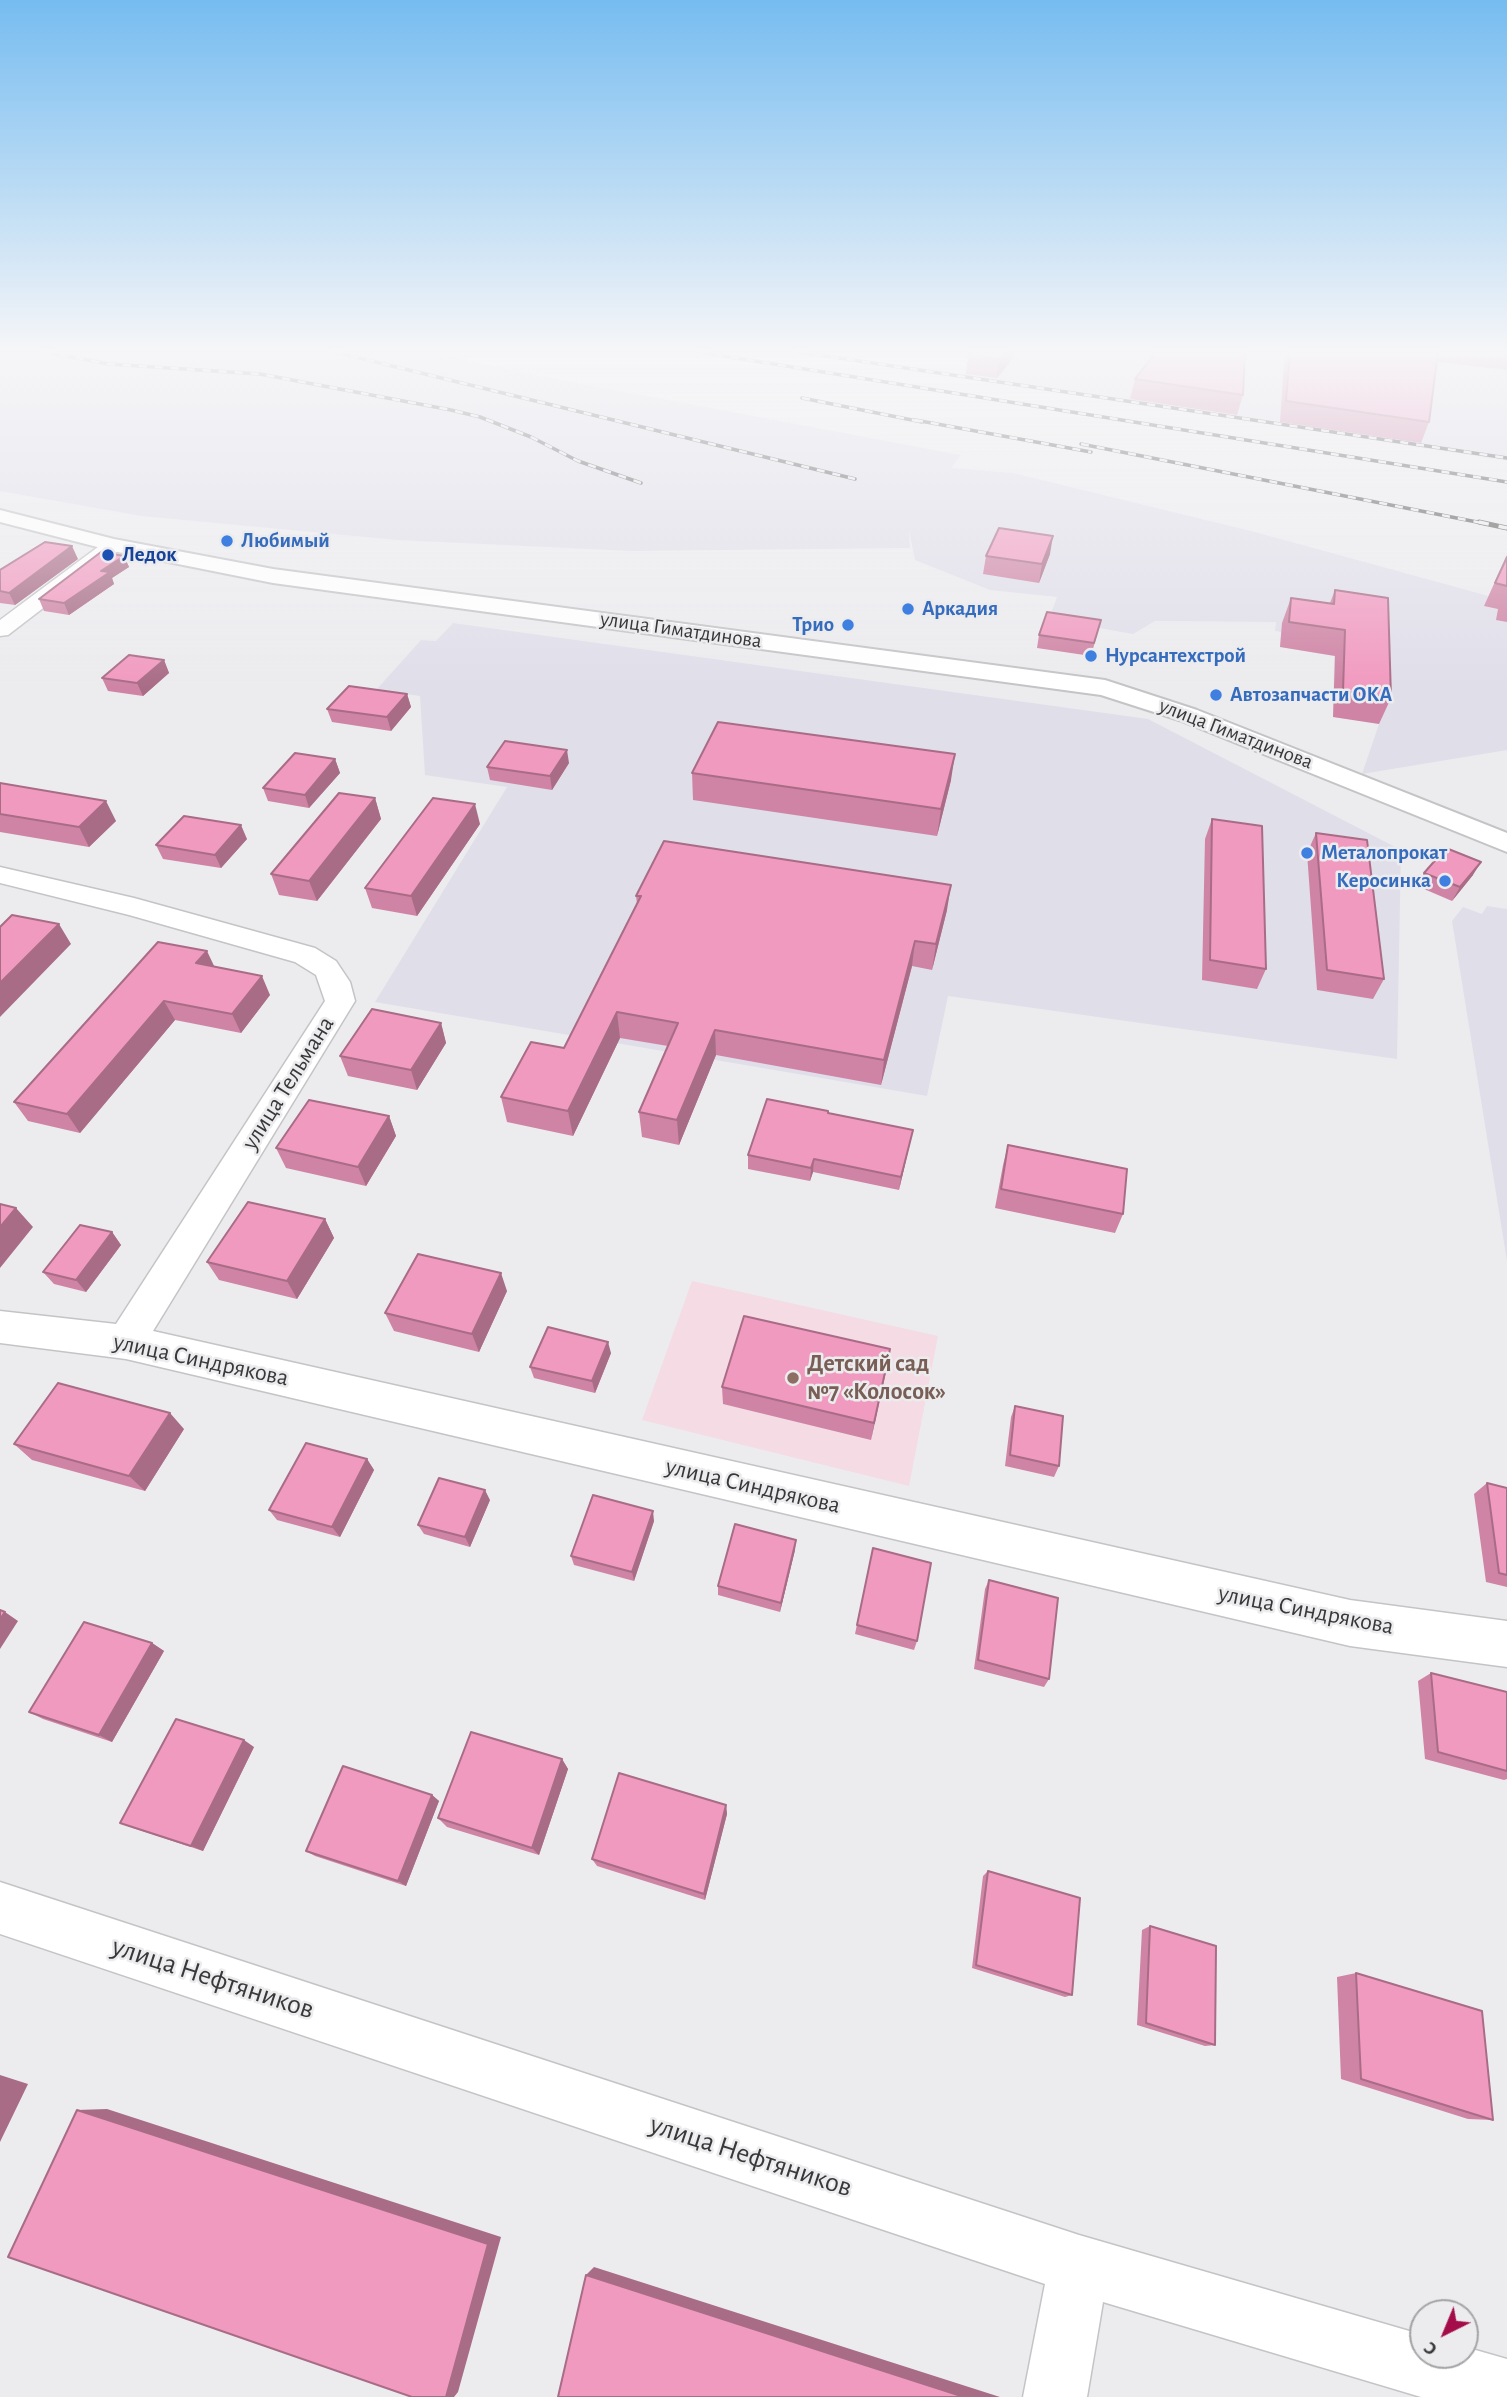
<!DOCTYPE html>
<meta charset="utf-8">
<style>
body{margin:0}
#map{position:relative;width:1507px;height:2397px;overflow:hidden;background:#ececef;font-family:"Alegreya Sans",sans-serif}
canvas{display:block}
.north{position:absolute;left:1409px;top:2299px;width:70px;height:70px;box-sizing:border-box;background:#ececef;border:2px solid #a4a4a6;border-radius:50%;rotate:223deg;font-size:19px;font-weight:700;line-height:28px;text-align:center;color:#383839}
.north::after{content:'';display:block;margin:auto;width:24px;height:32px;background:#a40d49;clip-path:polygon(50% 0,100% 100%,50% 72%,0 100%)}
</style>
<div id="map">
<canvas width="1507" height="2397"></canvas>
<div class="north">С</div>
</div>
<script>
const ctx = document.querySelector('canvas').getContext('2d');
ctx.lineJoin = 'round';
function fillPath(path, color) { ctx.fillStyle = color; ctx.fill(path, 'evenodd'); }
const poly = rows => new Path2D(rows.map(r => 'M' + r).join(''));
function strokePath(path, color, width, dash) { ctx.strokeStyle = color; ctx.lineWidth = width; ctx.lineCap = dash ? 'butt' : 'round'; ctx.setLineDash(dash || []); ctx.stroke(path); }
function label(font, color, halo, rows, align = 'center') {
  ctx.font = font + ' "Alegreya Sans",sans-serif'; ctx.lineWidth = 5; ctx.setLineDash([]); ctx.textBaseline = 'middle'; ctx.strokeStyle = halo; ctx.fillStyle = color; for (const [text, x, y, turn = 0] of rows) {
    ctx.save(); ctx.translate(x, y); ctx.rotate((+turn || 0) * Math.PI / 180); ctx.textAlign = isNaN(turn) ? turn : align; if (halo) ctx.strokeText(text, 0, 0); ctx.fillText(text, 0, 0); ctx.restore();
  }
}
const built = poly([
 [0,352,431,352,525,373,961,455,951,468,1013,473,1255,532,1507,601,1507,750,1362,774,1379,724,1333,717,1334,656,1280,647,1281,632,1275,631,1276,622,1155,621,1133,634,1049,619,1057,597,990,590,915,560,909,531,910,548,631,551,397,540,141,516,0,491],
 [983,352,1470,352,1507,357,1507,461,962,376],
 [453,623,1148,719,1401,850,1397,1059,948,996,927,1096,375,1002,507,787,425,775,420,696,376,690,421,640,436,641],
 [1487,906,1507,909,1507,1261,1452,921,1463,907,1482,914]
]);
const education = poly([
 [692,1281,938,1336,909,1486,642,1420]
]);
const street = poly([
 [113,539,123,545,120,549,8,635,0,636,0,620,106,541,113,539],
 [0,867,134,898,315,948,336,961,350,982,355,1001,153,1331,1350,1600,1507,1621,1507,1667,1350,1646,126,1359,0,1343,0,1311,116,1324,325,1001,316,975,295,962,129,915,0,883,0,867],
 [0,1882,1079,2235,1423,2335,1423,2355,1465,2355,1465,2347,1507,2359,1507,2397,1421,2397,1103,2302,1087,2397,1023,2397,1045,2284,0,1934,0,1882]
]);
const secondary = poly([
 [0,510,114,539,273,569,1105,680,1197,710,1507,833,1507,852,1179,720,1101,695,273,583,113,551,0,522,0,510]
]);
const railFar1 = poly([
 [44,352,109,364,260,374,451,410,480,417,531,437,578,461,641,483],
 [335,352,855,479],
 [699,352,1507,482],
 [799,352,1507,458],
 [802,398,922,422],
 [915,420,1091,452],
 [1081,444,1487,524]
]);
const rail = poly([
 [1479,522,1507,528]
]);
const wall = poly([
 [1018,352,997,378,966,374,968,354],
 [1287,352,1507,352,1507,370,1437,362,1429,422,1421,443,1280,422,1284,362],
 [1135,379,1243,395,1237,415,1130,399],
 [1050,554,1039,583,983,574,986,556],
 [1507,555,1507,622,1496,620,1498,609,1484,606],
 [124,556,129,567,112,578,114,584,69,615,44,611,39,599],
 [78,559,15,605,0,603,0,570],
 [1335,590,1391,698,1379,724,1333,717,1335,656,1280,647,1282,623,1291,598,1330,603],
 [1101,620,1091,656,1037,648,1039,635],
 [164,660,169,673,143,696,108,691,102,678],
 [407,694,411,707,391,731,332,722,327,709],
 [335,759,340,773,309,808,268,801,263,788],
 [569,763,552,790,490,780,487,767],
 [692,773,951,780,937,836,693,800],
 [0,783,116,821,89,847,0,832],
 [375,798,381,819,317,901,279,895,271,874],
 [1212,819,1266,969,1257,989,1202,980,1205,839],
 [480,824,417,916,372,908,365,888],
 [1316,833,1384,979,1373,999,1317,990,1307,853],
 [247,839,221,868,163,859,156,845],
 [1424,873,1473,875,1452,901,1417,886],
 [636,896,947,910,932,970,912,966,881,1085,716,1055,679,1145,642,1137,639,1112,668,1046,620,1038,573,1136,507,1122,501,1097,564,1048,637,904],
 [214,967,270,995,241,1033,175,1020,80,1133,28,1121,14,1102],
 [441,1023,446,1043,417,1090,348,1076,340,1056],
 [828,1113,913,1130,899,1190,813,1172,810,1181,748,1169,748,1155],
 [389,1116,396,1136,366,1186,286,1168,276,1148],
 [1008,1145,1123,1214,1115,1233,995,1208,1003,1165],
 [325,1219,334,1238,297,1299,219,1280,207,1262],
 [112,1232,121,1245,86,1292,54,1284,43,1272],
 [507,1291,479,1352,394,1331,385,1313],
 [890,1349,871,1440,723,1404,722,1387],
 [611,1353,595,1393,534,1378,530,1367],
 [1015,1406,1059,1466,1054,1477,1005,1466,1011,1417],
 [184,1429,145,1491,32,1460,14,1444],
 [367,1459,374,1470,340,1537,277,1520,269,1510],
 [1487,1483,1507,1488,1507,1587,1486,1582,1474,1494],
 [490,1500,470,1547,424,1534,418,1525],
 [654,1521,634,1581,574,1565,571,1556],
 [873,1548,917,1641,914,1650,855,1634],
 [795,1550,780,1612,718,1595,718,1586],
 [989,1580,1049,1679,1044,1687,974,1669,985,1589],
 [152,1643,164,1651,112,1742,43,1719,29,1712],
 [1431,1673,1507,1692,1507,1779,1504,1780,1425,1759,1418,1681],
 [254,1747,203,1851,133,1828,120,1823],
 [562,1759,568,1769,539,1855,447,1827,438,1818],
 [432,1795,439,1801,406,1886,315,1856,306,1851],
 [726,1805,727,1814,705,1900,597,1866,592,1859],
 [988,1871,1072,1995,1065,1997,972,1968,983,1876],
 [1150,1926,1215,2045,1205,2046,1137,2025,1142,1930],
 [1356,1973,1493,2120,1468,2119,1341,2079,1337,1977]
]);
const shadedWall = poly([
 [1005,352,1018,352,997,378,999,359],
 [1053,536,1050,554,1039,583,1042,564],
 [72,546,78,559,15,605,9,593],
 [124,556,129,567,112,578,114,584,69,615,64,603,101,571],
 [164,660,169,673,143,696,137,683],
 [407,694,411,707,391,731,387,717],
 [567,750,569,763,552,790,550,776],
 [955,754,951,780,937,836,941,809],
 [335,759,340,773,309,808,305,795],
 [375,798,381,819,317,901,309,881],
 [106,801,116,821,89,847,79,827],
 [475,804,480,824,417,916,411,896],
 [241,825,247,839,221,868,215,855],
 [1481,862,1473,875,1452,901,1460,887],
 [951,885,947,910,932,970,936,944],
 [59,924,71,944,0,1017,0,983],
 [915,941,912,966,881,1085,884,1060],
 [207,951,216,970,196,963],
 [262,976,270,995,241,1033,232,1014],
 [164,1001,175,1020,80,1133,67,1114],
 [617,1012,620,1038,573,1136,568,1111],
 [441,1023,446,1043,417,1090,411,1070],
 [715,1030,716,1055,679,1145,677,1120],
 [389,1116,396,1136,366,1186,358,1167],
 [913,1130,910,1143,899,1190,901,1177],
 [814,1159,813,1172,810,1181,811,1168],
 [16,1208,33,1227,0,1268,0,1227],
 [325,1219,334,1238,297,1299,287,1281],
 [112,1232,121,1245,86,1292,76,1280],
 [501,1273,507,1291,479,1352,472,1334],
 [608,1342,611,1353,595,1393,592,1381],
 [890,1349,887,1367,871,1440,874,1423],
 [170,1413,184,1429,145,1491,129,1476],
 [367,1459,374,1470,340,1537,332,1527],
 [485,1490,490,1500,470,1547,465,1537],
 [653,1511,654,1521,634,1581,632,1572],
 [796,1540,795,1550,780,1612,781,1603],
 [5,1612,18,1621,0,1649,0,1619],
 [152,1643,164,1651,112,1742,99,1735],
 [244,1740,254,1747,203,1851,191,1846],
 [562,1759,568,1769,539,1855,532,1848],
 [432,1795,439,1801,406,1886,398,1881],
 [726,1805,727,1814,705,1900,704,1894],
 [0,2075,28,2084,0,2142],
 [107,2109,501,2237,458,2392,454,2397,446,2397,77,2110],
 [594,2267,1000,2397,964,2397,586,2275]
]);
const building = poly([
 [970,352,1005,352,999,359,968,354,970,352],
 [1156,352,1245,352,1243,395,1135,379,1156,352],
 [1290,352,1438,352,1429,422,1286,401,1290,352],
 [999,528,1053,536,1042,564,986,556,999,528],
 [45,542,72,546,9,593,0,591,0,570,45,542],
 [101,552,124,556,101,571,110,572,64,603,39,599,101,552],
 [1507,557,1507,586,1495,583,1507,557],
 [1335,590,1388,598,1391,698,1343,691,1345,630,1289,622,1291,598,1334,604,1335,590],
 [1047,612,1101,620,1094,643,1039,635,1047,612],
 [129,655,164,660,137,683,102,678,129,655],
 [349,686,407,694,387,717,327,709,349,686],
 [718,722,955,754,941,809,692,773,718,722],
 [505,741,567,750,550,776,487,767,505,741],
 [295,753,335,759,305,795,263,788,295,753],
 [0,783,106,801,79,827,0,814,0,783],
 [339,793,375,798,309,881,271,874,339,793],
 [433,798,475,804,411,896,365,888,433,798],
 [184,816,241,825,215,855,156,845,184,816],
 [1212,819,1262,826,1266,969,1210,960,1212,819],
 [1316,833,1367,840,1384,979,1327,970,1316,833],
 [664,841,951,885,936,944,915,941,884,1060,715,1030,677,1120,639,1112,678,1023,617,1012,568,1111,501,1097,531,1042,564,1048,641,896,636,896,664,841],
 [1446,848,1481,862,1460,887,1424,873,1446,848],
 [12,915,59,924,0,983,0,927,12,915],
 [158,942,207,951,196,963,262,976,232,1014,164,1001,67,1114,14,1102,158,942],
 [372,1009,441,1023,411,1070,340,1056,372,1009],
 [767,1099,828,1111,828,1113,913,1130,901,1177,814,1159,811,1168,748,1155,767,1099],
 [309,1100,389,1116,358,1167,276,1148,309,1100],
 [1008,1145,1127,1169,1123,1214,1001,1189,1008,1145],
 [248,1202,325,1219,287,1281,207,1262,248,1202],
 [0,1204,16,1208,0,1227,0,1204],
 [80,1225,112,1232,76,1280,43,1272,80,1225],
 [418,1254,501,1273,472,1334,385,1313,418,1254],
 [744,1316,890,1349,874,1423,722,1387,744,1316],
 [548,1327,608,1342,592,1381,530,1367,548,1327],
 [58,1383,170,1413,129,1476,14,1444,58,1383],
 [1015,1406,1063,1416,1059,1466,1010,1455,1015,1406],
 [306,1443,367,1459,332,1527,269,1510,306,1443],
 [439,1478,485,1490,465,1537,418,1525,439,1478],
 [1487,1483,1507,1488,1507,1575,1499,1573,1487,1483],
 [593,1495,653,1511,632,1572,571,1556,593,1495],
 [735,1524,796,1540,781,1603,718,1586,735,1524],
 [873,1548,931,1563,917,1641,857,1625,873,1548],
 [989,1580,1058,1598,1049,1679,978,1660,989,1580],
 [0,1610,5,1612,0,1619,0,1610],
 [84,1622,152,1643,99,1735,29,1712,84,1622],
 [1431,1673,1507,1692,1507,1771,1438,1752,1431,1673],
 [176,1719,244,1740,191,1846,120,1823,176,1719],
 [471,1732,562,1759,532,1848,438,1818,471,1732],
 [343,1766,432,1795,398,1881,306,1851,343,1766],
 [619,1773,726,1805,704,1894,592,1859,619,1773],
 [988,1871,1080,1898,1072,1995,976,1965,988,1871],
 [1150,1926,1216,1946,1215,2045,1146,2023,1150,1926],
 [1356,1973,1482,2011,1493,2120,1361,2079,1356,1973],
 [77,2110,488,2244,446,2397,412,2397,8,2257,77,2110],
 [586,2275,964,2397,558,2397,586,2275]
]);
const markers = [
 [227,541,7,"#3f7fe0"],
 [108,555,7,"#1a4fb4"],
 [908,609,7,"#3f7fe0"],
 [848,625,7,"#3f7fe0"],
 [1091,656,7,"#3f7fe0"],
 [1216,695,7,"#3f7fe0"],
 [1307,853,7,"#3f7fe0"],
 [1445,881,7,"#3f7fe0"],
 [793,1378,7,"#8d6e63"]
];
const farShopnames = [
 ["Любимый",241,541],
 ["Аркадия",922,609],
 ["Трио",834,625,"right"],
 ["Нурсантехстрой",1105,656],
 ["Автозапчасти ОКА",1230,695],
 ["Металопрокат",1321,853],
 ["Керосинка",1431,881,"right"]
];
const farTransitnames = [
 ["Ледок",122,555]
];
const farStreetnames = [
 ["улица Гиматдинова",681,630,8],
 ["улица Гиматдинова",1236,734,21]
];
const streetNames = [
 ["улица Тельмана",288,1083,-58],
 ["улица Синдрякова",201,1360,12],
 ["улица Синдрякова",753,1486,13],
 ["улица Синдрякова",1306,1610,11]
];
const educationNames = [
 ["Детский сад",807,1364],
 ["№7 «Колосок»",807,1392]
];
const nearStreetnames = [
 ["улица Нефтяников",213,1978,18],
 ["улица Нефтяников",751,2156,18]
];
fillPath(built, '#e0dee9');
fillPath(education, '#f4dbe4');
strokePath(street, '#c4c4c7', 3);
strokePath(secondary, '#c4c4c7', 4);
fillPath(street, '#fff');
fillPath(secondary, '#fff');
strokePath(railFar1, '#575758', 3.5);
strokePath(rail, '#575758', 5);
strokePath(railFar1, '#ececef', 2.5, [8]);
strokePath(rail, '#ececef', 3.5, [10]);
fillPath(wall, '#cf84a5');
fillPath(shadedWall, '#a96c86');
fillPath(building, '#f19ac0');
strokePath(building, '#a96c86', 2);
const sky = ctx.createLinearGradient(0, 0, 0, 688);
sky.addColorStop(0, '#76bcf0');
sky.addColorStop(0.51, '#f6f6f8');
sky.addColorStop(1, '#f6f6f800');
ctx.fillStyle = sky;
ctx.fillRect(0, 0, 1507, 688);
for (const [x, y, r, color] of markers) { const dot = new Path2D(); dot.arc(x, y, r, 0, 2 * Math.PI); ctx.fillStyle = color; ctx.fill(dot); strokePath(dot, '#ececef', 2.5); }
label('bold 21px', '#366cbe', '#ececef', farShopnames, 'left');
label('bold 21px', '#164399', '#ececef', farTransitnames, 'left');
label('21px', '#383839', '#ececef', farStreetnames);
label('24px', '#383839', '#ececef', streetNames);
label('bold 24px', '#785e54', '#ececef', educationNames, 'left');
label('28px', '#383839', '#ececef', nearStreetnames);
</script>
